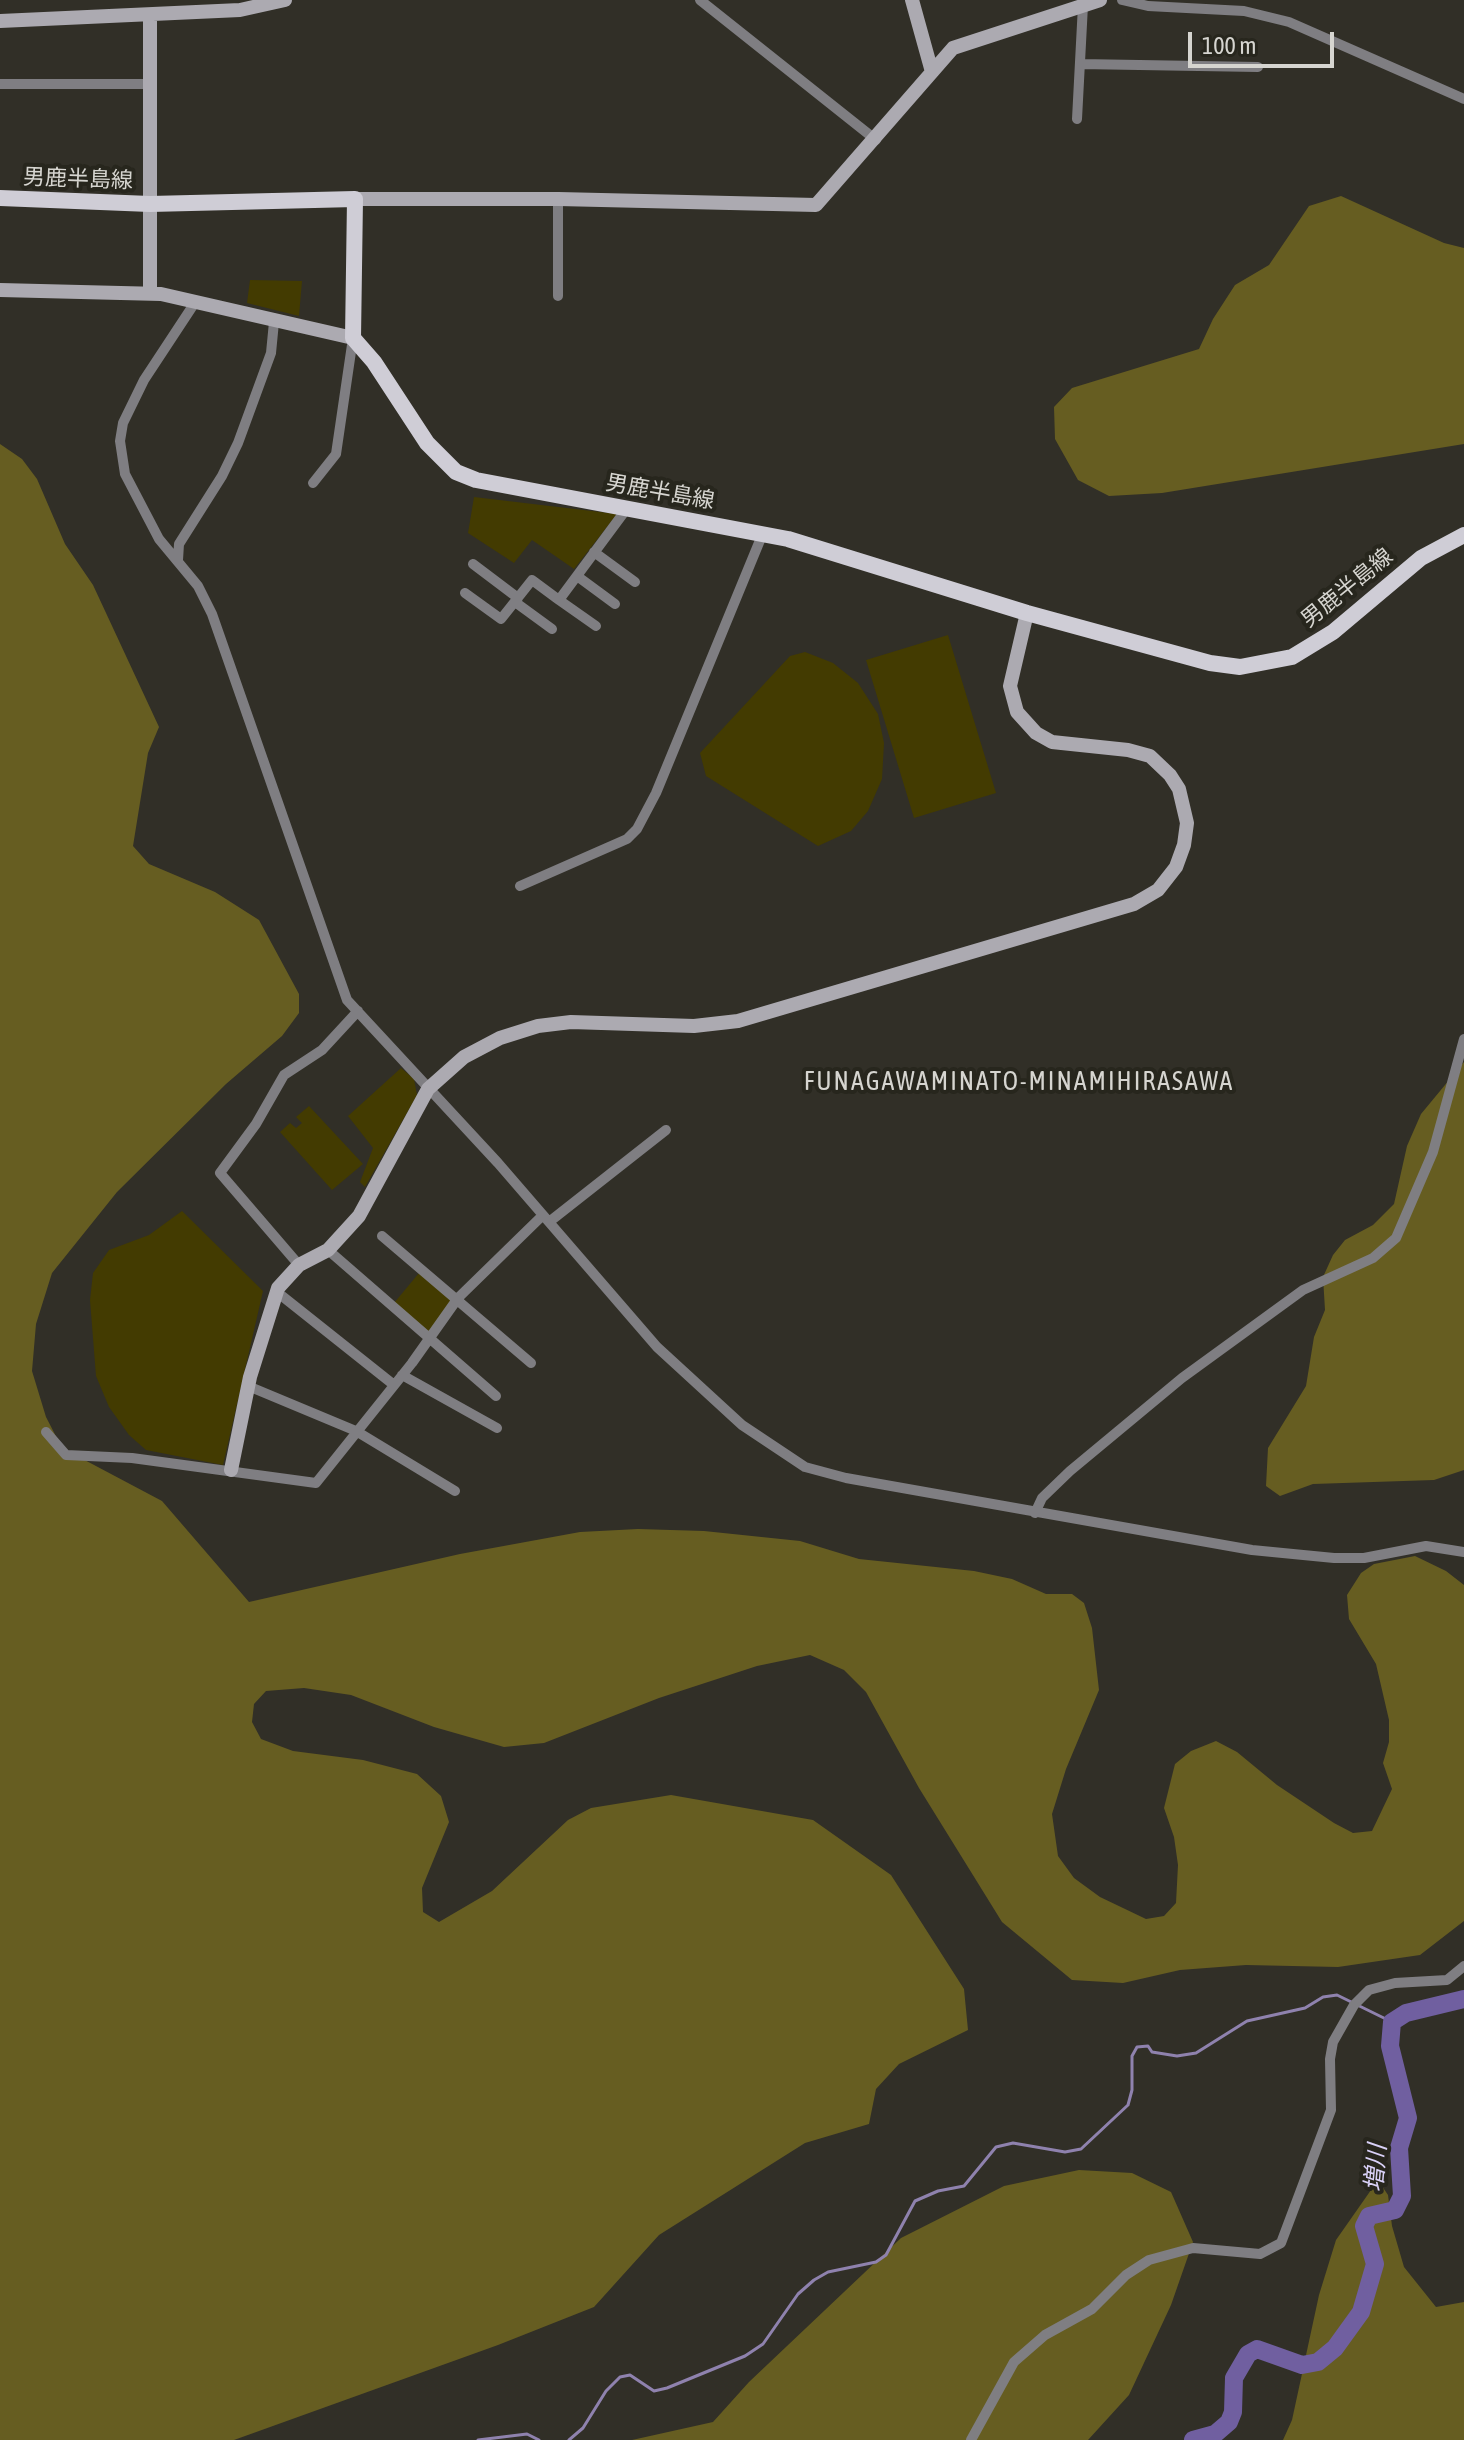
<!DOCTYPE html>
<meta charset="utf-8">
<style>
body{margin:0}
#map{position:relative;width:1464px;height:2440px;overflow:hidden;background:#312f27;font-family:"Asap Condensed",sans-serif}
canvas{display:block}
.scale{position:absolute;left:1188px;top:32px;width:146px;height:36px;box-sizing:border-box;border:4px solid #d6d5d0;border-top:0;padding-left:10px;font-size:24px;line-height:28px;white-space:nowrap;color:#d6d5d0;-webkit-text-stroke:6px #27261d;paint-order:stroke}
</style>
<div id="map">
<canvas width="1464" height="2440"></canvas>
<div class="scale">100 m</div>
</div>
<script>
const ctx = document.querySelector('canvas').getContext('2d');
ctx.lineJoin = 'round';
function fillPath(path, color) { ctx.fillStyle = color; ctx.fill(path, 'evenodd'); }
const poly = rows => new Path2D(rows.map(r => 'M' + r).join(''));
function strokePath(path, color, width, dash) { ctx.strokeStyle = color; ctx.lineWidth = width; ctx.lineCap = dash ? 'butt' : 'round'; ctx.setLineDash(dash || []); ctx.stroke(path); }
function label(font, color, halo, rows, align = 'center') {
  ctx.font = font + ' "Asap Condensed","Noto Sans JP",sans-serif'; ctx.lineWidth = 8; ctx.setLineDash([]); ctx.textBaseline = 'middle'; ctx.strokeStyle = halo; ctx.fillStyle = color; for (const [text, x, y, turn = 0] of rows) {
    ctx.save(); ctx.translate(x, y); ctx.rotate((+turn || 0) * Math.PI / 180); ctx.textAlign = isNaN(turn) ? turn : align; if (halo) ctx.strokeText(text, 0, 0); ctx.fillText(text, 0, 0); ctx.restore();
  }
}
const green = poly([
 [250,280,302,281,299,316,247,303],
 [474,497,617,514,574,569,532,540,514,563,468,533],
 [948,635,996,793,914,818,866,660],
 [805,652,833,663,858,683,878,714,884,743,882,779,868,811,851,831,818,846,706,776,700,753,790,656],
 [401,1068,414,1079,417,1095,365,1187,360,1182,373,1148,348,1116],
 [309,1106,363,1164,332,1190,280,1132,290,1123,296,1128,302,1123,296,1117],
 [182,1211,263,1291,223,1465,146,1450,129,1435,109,1407,96,1376,90,1300,93,1273,109,1250,149,1235],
 [419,1273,453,1301,427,1334,394,1303]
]);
const forest = poly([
 [1341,196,1444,243,1464,248,1464,444,1162,493,1109,496,1078,480,1055,439,1054,407,1072,388,1199,349,1213,319,1235,285,1269,265,1309,206],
 [0,444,22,459,37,479,65,544,93,585,159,727,148,753,133,846,149,864,215,892,259,920,299,994,299,1013,282,1036,226,1084,117,1192,52,1273,36,1324,32,1371,46,1417,62,1448,162,1501,249,1602,460,1554,580,1532,638,1529,704,1531,800,1541,859,1559,974,1571,1012,1579,1046,1594,1072,1594,1084,1603,1092,1628,1099,1690,1066,1769,1052,1814,1058,1856,1074,1878,1100,1897,1146,1919,1164,1916,1176,1903,1178,1865,1174,1837,1164,1808,1175,1764,1191,1751,1216,1741,1237,1752,1277,1785,1334,1823,1353,1833,1372,1831,1392,1789,1383,1763,1389,1742,1389,1720,1376,1664,1349,1619,1347,1595,1361,1573,1374,1564,1415,1556,1446,1571,1464,1585,1464,1921,1420,1955,1338,1967,1246,1965,1180,1970,1123,1983,1072,1980,1002,1922,919,1788,866,1692,844,1670,810,1655,757,1666,659,1698,544,1743,504,1747,434,1727,351,1695,304,1688,266,1691,254,1704,252,1722,261,1739,293,1751,363,1760,417,1774,441,1796,449,1822,422,1888,423,1912,439,1922,492,1891,568,1820,591,1808,671,1795,813,1820,891,1875,964,1989,968,2030,899,2064,876,2089,869,2124,805,2143,659,2235,594,2307,498,2345,234,2440,0,2440],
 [1464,1062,1464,1470,1434,1480,1313,1484,1280,1496,1266,1486,1268,1448,1306,1386,1314,1337,1325,1310,1323,1277,1333,1255,1345,1240,1373,1225,1394,1204,1407,1146,1421,1114],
 [1079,2170,1132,2173,1171,2192,1193,2242,1171,2305,1129,2395,1088,2440,632,2440,713,2422,749,2382,901,2238,1004,2186],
 [1378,2180,1388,2195,1392,2226,1404,2267,1436,2307,1464,2302,1464,2440,1283,2440,1292,2420,1319,2295,1336,2240]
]);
const stream = poly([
 [478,2440,527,2434,539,2440],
 [569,2440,583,2428,606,2391,620,2377,630,2375,654,2391,667,2388,745,2356,763,2344,798,2294,814,2280,828,2272,876,2262,886,2255,915,2201,938,2191,964,2186,996,2147,1013,2143,1065,2152,1081,2149,1128,2105,1132,2090,1132,2056,1137,2047,1148,2046,1152,2052,1177,2056,1196,2053,1247,2021,1305,2008,1323,1997,1337,1995,1392,2022]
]);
const river = poly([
 [1193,2440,1215,2434,1229,2422,1233,2412,1234,2378,1248,2354,1257,2349,1302,2365,1318,2362,1335,2348,1361,2312,1375,2264,1364,2226,1369,2216,1395,2210,1402,2196,1399,2148,1408,2118,1390,2046,1392,2022,1406,2013,1464,1999]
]);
const street = poly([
 [700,0,876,140],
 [1122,0,1148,6,1244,11,1289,22,1464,99],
 [1080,64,1258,67],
 [0,84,151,84],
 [1077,119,1083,5],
 [558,296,558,199],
 [196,301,144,380,123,423,120,441,125,474,159,539,198,586,212,614,347,1000,498,1163,657,1347,742,1425,805,1467,846,1478,1252,1550,1334,1558,1364,1558,1426,1546,1464,1552],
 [313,483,336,454,353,338],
 [594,552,635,582],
 [178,560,179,544,222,476,238,443,271,353,274,322],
 [473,564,518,598],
 [577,576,615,604],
 [465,593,501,619,532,580,559,600,628,507],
 [559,600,596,626],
 [515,602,552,629],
 [520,886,627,839,637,829,656,793,763,533],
 [549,1222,666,1130],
 [382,1236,531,1363],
 [328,1250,496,1396],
 [299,1265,220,1173,256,1124,284,1075,322,1050,358,1011],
 [277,1292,394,1385],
 [402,1375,497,1428],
 [248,1386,356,1431,455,1491],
 [46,1432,66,1455,132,1458,316,1483,412,1363,458,1298,542,1216],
 [1035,1513,1042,1498,1070,1471,1182,1378,1303,1290,1373,1258,1396,1238,1433,1152,1464,1039],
 [971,2440,1014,2362,1045,2335,1092,2309,1126,2275,1149,2260,1193,2248,1260,2254,1281,2243,1331,2110,1330,2059,1333,2042,1354,2005,1369,1990,1395,1983,1447,1980,1464,1966]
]);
const secondary = poly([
 [912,0,932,72],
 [0,21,240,10,285,0],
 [355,199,558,199,816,205,953,48,1100,0],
 [0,290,161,294,353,338],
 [150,293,150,15],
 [231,1470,250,1377,278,1288,299,1265,328,1250,359,1216,428,1089,464,1057,500,1038,538,1026,571,1022,694,1026,738,1021,1134,904,1158,890,1176,867,1184,845,1187,823,1179,789,1170,775,1150,756,1128,750,1052,742,1036,733,1017,712,1010,686,1027,613]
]);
const primary = poly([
 [0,198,150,204,355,199,353,338,374,362,427,443,456,472,476,480,788,539,1027,613,1210,663,1240,667,1292,657,1333,632,1421,558,1464,535]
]);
const streetNames = [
 ["男鹿半島線",78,179,2],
 ["男鹿半島線",660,492,10],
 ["男鹿半島線",1347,588,-39]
];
const waterNames = [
 ["増川",1376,2168,-85]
];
const quarterNames = [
 ["FUNAGAWAMINATO-MINAMIHIRASAWA",1019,1082]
];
fillPath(green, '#433b01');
fillPath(forest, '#665d21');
strokePath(stream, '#8f82ae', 3);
strokePath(river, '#705fa0', 18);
strokePath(street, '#7f7e82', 10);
strokePath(secondary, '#acaab1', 14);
strokePath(primary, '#cfcdd6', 16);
label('22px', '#d6d5d0', '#27261d', streetNames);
label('italic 24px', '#d9d1f7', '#27261d', waterNames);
ctx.letterSpacing = '2px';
label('26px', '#d6d5d0', '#27261d', quarterNames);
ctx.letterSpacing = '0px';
</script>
